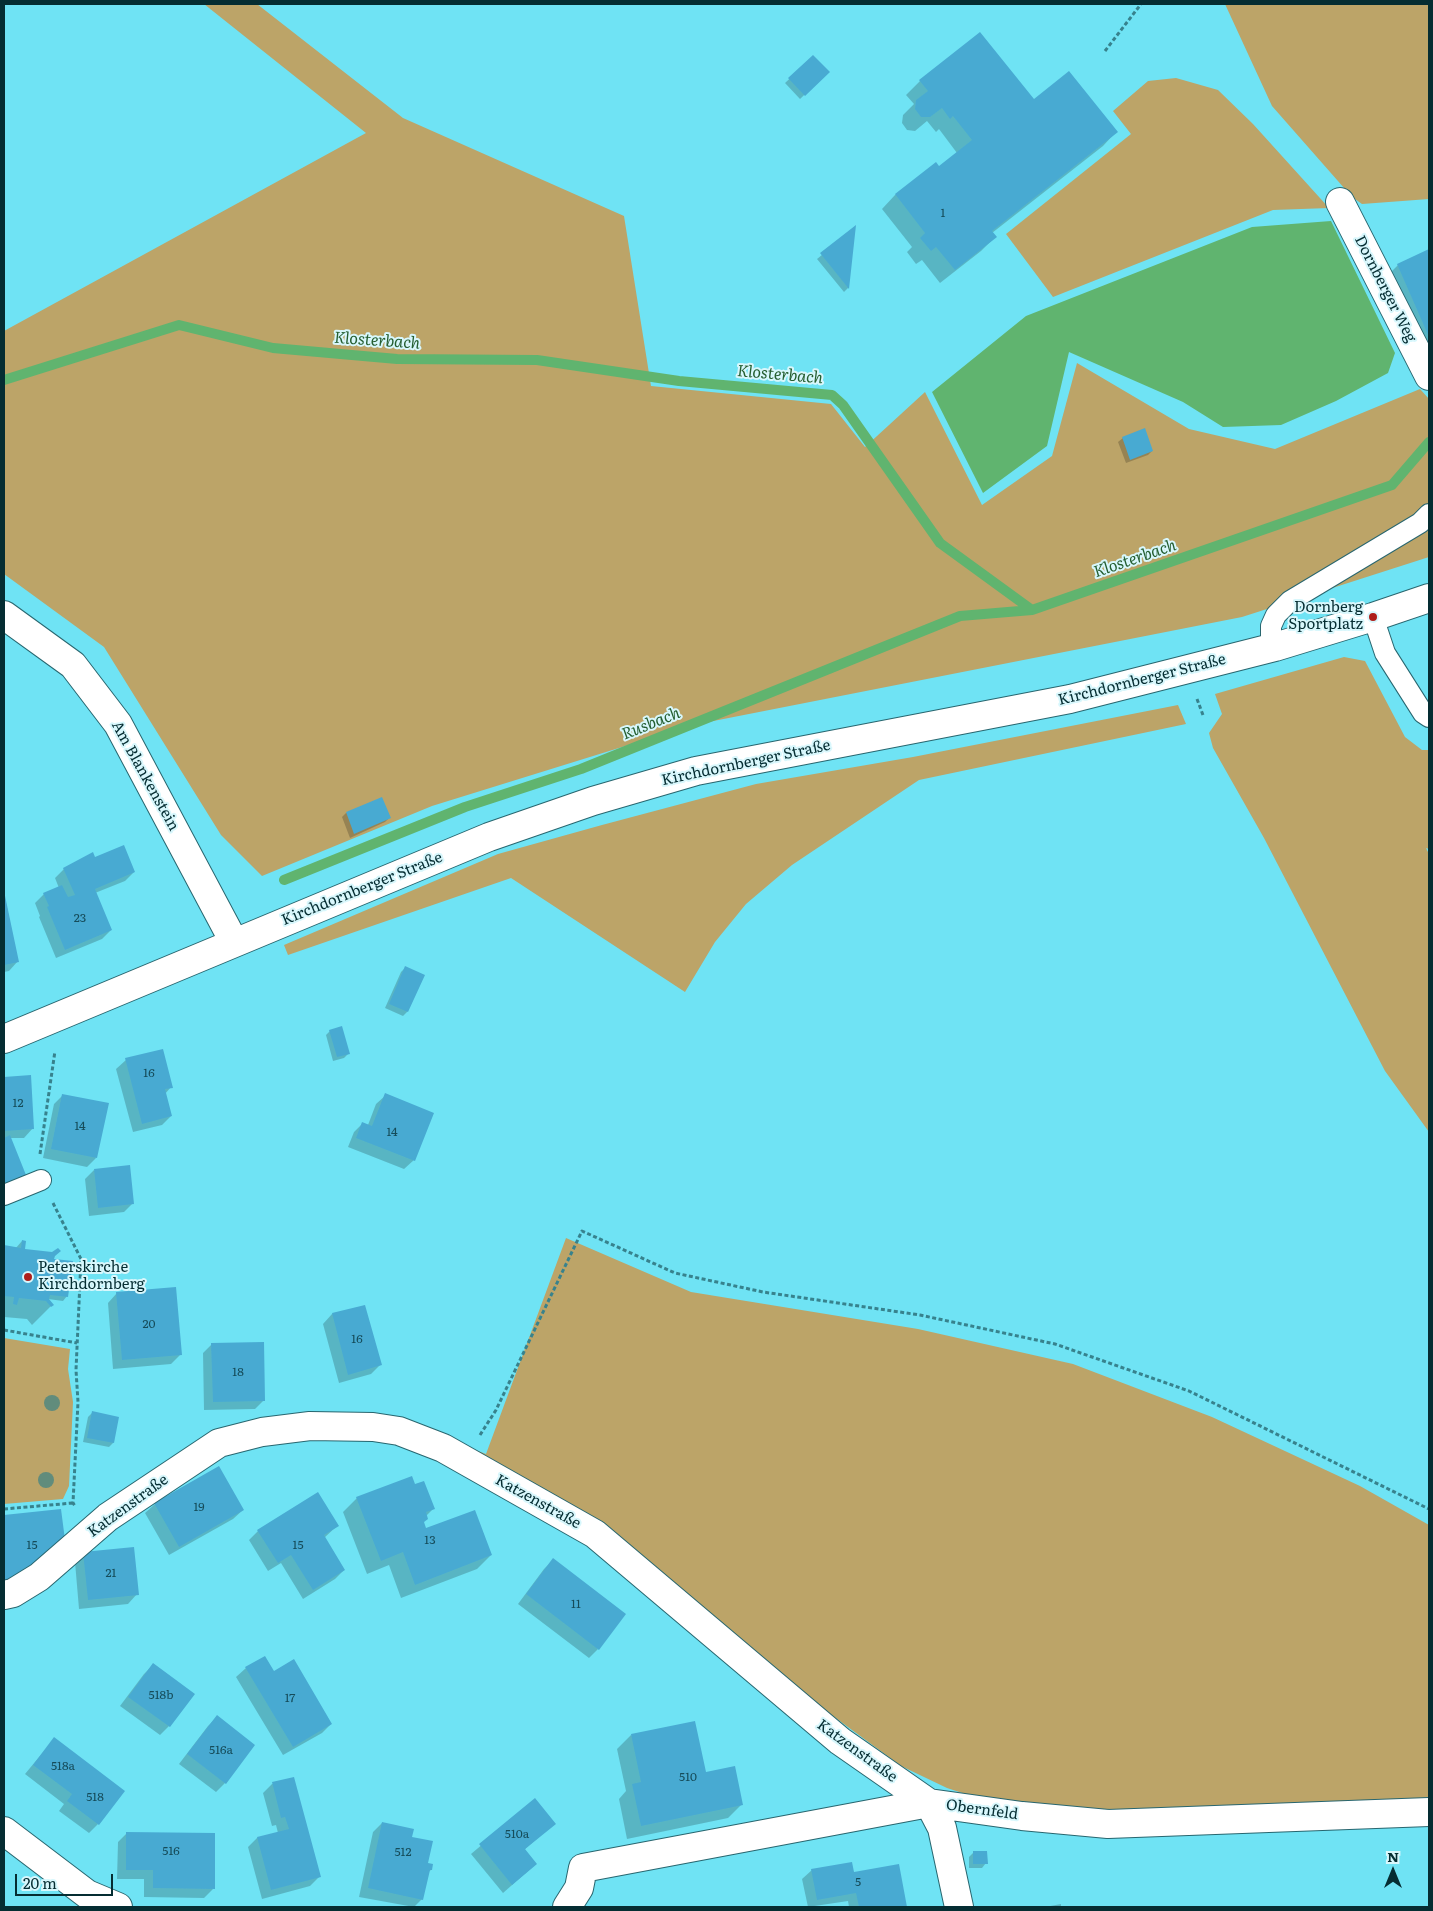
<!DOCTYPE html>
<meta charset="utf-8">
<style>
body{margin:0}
#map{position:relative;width:1433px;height:1911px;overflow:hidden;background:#6fe3f4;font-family:Literata,serif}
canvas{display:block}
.frame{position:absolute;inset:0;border:5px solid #052d32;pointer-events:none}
.north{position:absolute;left:1368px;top:1846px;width:50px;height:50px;-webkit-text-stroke:4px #d8f7fc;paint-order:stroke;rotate:0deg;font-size:14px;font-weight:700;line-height:20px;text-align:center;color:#052d32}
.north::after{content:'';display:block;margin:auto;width:18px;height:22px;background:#052d32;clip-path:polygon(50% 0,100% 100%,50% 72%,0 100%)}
.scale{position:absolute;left:15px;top:1874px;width:98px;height:22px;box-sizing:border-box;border:2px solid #052d32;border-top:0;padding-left:6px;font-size:15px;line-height:18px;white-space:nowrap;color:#052d32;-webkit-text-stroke:4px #d8f7fc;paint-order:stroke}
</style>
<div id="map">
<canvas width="1433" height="1911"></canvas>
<div class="frame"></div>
<div class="north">N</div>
<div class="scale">20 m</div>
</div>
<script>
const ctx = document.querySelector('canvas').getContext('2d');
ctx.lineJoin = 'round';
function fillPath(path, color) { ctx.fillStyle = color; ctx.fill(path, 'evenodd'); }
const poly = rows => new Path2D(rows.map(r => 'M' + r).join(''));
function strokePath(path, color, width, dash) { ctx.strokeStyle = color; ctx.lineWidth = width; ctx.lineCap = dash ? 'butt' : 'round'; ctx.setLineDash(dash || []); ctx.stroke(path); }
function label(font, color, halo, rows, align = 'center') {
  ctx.font = font + ' Literata,serif'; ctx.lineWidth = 4; ctx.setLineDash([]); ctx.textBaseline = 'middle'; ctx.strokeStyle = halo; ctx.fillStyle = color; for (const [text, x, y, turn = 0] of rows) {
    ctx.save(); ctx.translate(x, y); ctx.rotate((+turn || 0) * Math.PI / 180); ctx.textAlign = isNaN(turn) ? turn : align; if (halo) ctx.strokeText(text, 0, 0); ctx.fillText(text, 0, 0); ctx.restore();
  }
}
const green = poly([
 [204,4,257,4,403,118,624,216,651,386,831,404,865,447,925,392,982,505,1052,456,1077,363,1189,429,1275,449,1420,389,1429,399,1429,557,1242,617,693,725,432,806,262,876,221,835,104,647,4,574,4,331,366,133],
 [1225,4,1429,4,1429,199,1362,204,1352,197,1272,106],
 [1176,78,1218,90,1253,124,1329,208,1273,210,1053,297,1006,234,1131,134,1113,111,1148,81],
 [1344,657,1365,661,1405,737,1422,750,1429,750,1429,849,1426,848,1429,854,1429,1132,1385,1071,1264,838,1213,748,1209,733,1222,714,1215,694],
 [1178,705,1186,724,919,780,792,865,746,904,715,942,685,992,511,878,288,955,284,945,498,854,602,825,756,784,913,757],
 [566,1238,691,1292,918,1329,1073,1364,1212,1417,1360,1486,1429,1525,1429,1799,1136,1813,993,1803,947,1788,901,1766,803,1694,648,1560,603,1526,428,1432,486,1454],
 [4,1338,70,1349,68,1369,73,1402,69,1486,63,1499,4,1504]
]);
const water = poly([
 [1331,221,1395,353,1388,373,1336,401,1281,425,1223,427,1183,402,1069,352,1047,446,983,493,932,392,1026,316,1252,227]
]);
const shadow = poly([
 [813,57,828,72,800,99,785,83],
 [920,81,1034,101,1116,132,1103,146,992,233,995,237,981,251,940,283,922,260,916,264,907,252,912,247,882,209,895,195,936,164,939,167,957,153,939,129,936,132,927,121,915,131,907,130,902,123,903,115,914,104,906,95],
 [855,228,848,288,844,292,817,259],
 [1429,250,1429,342,1420,346,1389,274,1398,265],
 [1123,438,1152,451,1148,455,1126,463,1118,442],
 [346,813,389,818,385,822,350,838,342,817],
 [94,859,134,872,125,881,95,893,111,930,102,939,56,958,39,917,40,916,35,903,44,894,59,888,55,878,64,869],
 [4,893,18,961,9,971,4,972],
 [405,968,407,1012,403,1016,385,1008,401,972],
 [330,1031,348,1054,344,1058,333,1061,326,1035],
 [126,1060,171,1087,165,1094,171,1116,162,1125,133,1132,116,1069],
 [30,1077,33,1128,24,1138,10,1138,4,1194,4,1078],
 [63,1095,96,1158,87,1167,43,1158,54,1104],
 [386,1095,414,1160,404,1169,348,1147,354,1132,363,1123,368,1125,376,1104],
 [94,1170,133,1203,124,1212,89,1216,85,1179],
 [22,1241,24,1250,54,1256,53,1260,67,1296,63,1301,48,1299,52,1305,32,1325,27,1319,4,1317,4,1247,15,1249],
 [117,1293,180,1355,171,1364,113,1369,108,1303],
 [364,1306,380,1365,371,1374,339,1383,323,1324,332,1314],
 [212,1344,264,1400,255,1409,204,1410,203,1353],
 [92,1413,118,1418,113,1443,109,1447,83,1442,88,1417],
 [219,1468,243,1510,233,1519,169,1555,145,1513,155,1504],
 [415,1486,433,1509,426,1516,423,1523,426,1530,491,1555,477,1569,401,1598,389,1565,367,1574,343,1512,357,1498],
 [60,1510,4,1588,4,1516],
 [337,1526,324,1538,344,1570,335,1579,303,1599,281,1563,268,1571,249,1540,258,1531],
 [84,1553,137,1594,128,1604,79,1609,75,1562],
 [553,1560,598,1649,589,1658,518,1604,544,1569],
 [264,1657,274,1673,331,1724,322,1733,283,1755,236,1677,246,1668],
 [153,1665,193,1694,169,1726,160,1735,120,1706,144,1674],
 [217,1717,254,1745,225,1783,216,1792,179,1764,208,1726],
 [631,1735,705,1773,742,1804,728,1818,627,1839,619,1799,626,1791,617,1749],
 [54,1739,98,1824,89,1833,59,1811,64,1804,25,1774],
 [293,1778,319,1877,310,1886,262,1899,248,1847,257,1838,278,1833,276,1825,272,1826,263,1793,272,1784],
 [535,1800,554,1824,524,1850,536,1864,503,1893,471,1854],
 [382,1823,411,1838,431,1870,428,1872,422,1899,414,1907,359,1897,373,1832],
 [127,1833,213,1889,204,1898,144,1897,144,1879,117,1879,118,1842],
 [973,1853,986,1863,982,1868,969,1868,969,1857],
 [898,1865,906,1907,849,1907,848,1901,808,1907,802,1879,812,1870,853,1873],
 [1061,1904,1061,1907,1045,1907]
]);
const stream = poly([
 [4,380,179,325,273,348,397,359,537,360,679,381,832,395,843,405,940,543,1032,610,1392,485,1429,442],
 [284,880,465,807,581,769,960,616,1032,610]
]);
const building = poly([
 [980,32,1034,99,1069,71,1118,132,992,231,997,237,955,270,936,247,931,251,920,238,925,233,895,194,936,162,939,166,972,140,953,116,950,119,942,108,930,117,921,117,915,109,916,100,928,91,919,80],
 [813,55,830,72,805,96,788,78],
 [856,225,849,289,820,253],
 [1429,249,1429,337,1397,264],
 [1145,428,1153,451,1130,460,1122,437],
 [382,797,391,818,354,834,346,812],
 [124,845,135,872,95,889,112,930,65,950,47,907,49,906,43,893,62,885,68,897,75,895,63,868,93,852,95,857],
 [4,891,19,962,4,965],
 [405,966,425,975,408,1012,389,1004],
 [342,1026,350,1054,337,1057,329,1030],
 [163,1049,173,1088,165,1089,172,1116,142,1124,125,1058],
 [31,1075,34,1129,4,1131,4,1077],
 [385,1093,434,1113,415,1161,356,1138,362,1122,372,1126],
 [62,1094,109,1103,97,1158,51,1149],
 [10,1135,28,1180,4,1190,4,1138],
 [130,1165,134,1204,98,1208,94,1169],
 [22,1240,26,1241,25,1249,52,1252,58,1248,61,1251,55,1256,54,1259,73,1261,68,1297,50,1295,49,1299,54,1305,51,1307,46,1301,19,1298,17,1305,13,1304,14,1297,4,1296,4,1245,21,1248],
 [176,1287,182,1355,122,1360,116,1292],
 [365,1305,382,1365,348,1375,332,1313],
 [264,1342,265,1401,213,1402,211,1343],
 [92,1411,119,1417,114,1443,87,1438],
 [219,1466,244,1510,179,1547,154,1503],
 [412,1476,415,1484,424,1481,435,1509,426,1512,428,1519,424,1522,426,1528,475,1510,492,1555,415,1585,403,1552,381,1561,356,1497],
 [318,1492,339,1526,324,1535,345,1570,313,1590,291,1555,278,1563,257,1530],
 [61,1509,65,1540,54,1551,9,1581,4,1582,4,1515],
 [134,1547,139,1595,88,1600,83,1552],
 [553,1558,626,1614,599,1650,526,1594],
 [265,1656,274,1671,294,1659,332,1724,293,1747,245,1667],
 [153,1663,195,1694,170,1727,128,1697],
 [217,1715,255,1745,226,1784,187,1754],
 [695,1721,706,1772,735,1766,743,1805,641,1826,632,1784,641,1782,631,1734],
 [54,1737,125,1791,99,1825,67,1801,72,1794,33,1765],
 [294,1777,321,1877,271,1890,257,1837,289,1829,285,1817,281,1818,272,1782],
 [535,1798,556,1824,525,1849,537,1864,512,1885,479,1844],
 [382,1822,414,1829,412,1837,433,1841,428,1863,433,1864,432,1870,430,1870,423,1900,368,1888],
 [126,1832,215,1833,215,1889,153,1888,153,1870,126,1870],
 [973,1851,987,1851,988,1864,973,1864],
 [852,1862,854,1872,899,1864,907,1907,859,1907,856,1893,817,1900,811,1869]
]);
const path = poly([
 [1105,51,1141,4],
 [1197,699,1203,715],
 [40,1154,55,1051],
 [53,1203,81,1259,76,1370,78,1402,73,1503,75,1506],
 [4,1330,77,1343],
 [480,1435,496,1410,582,1231,675,1273,763,1292,920,1315,1055,1344,1189,1391,1429,1509],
 [4,1509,73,1503]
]);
const service = poly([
 [1373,617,1385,653,1423,713,1429,717],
 [1275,647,1271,636,1271,626,1276,615,1290,601,1420,523,1429,514],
 [4,1195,41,1180]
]);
const minor = poly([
 [1340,202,1429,376],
 [4,615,73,665,118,724,234,942],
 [4,1595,13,1593,39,1577,108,1517,219,1443,262,1432,310,1426,373,1427,399,1431,443,1448,595,1534,840,1741,929,1803,942,1828,959,1907],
 [567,1907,579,1888,583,1868,929,1803,1022,1816,1108,1824,1429,1812]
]);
const tertiary = poly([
 [4,1039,489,837,593,801,696,771,1070,699,1275,647,1373,617,1429,598],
 [4,1831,87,1894,118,1907]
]);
const trees = [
 [52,1403],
 [46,1480]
];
const markers = [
 [1373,617,5,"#ae1e1a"],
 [28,1277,5,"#ae1e1a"]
];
const numberNames = [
 ["1",943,213],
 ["23",80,918],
 ["16",149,1073],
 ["12",18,1103],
 ["14",80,1126],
 ["14",392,1132],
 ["20",149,1324],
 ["16",357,1339],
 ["18",238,1372],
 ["19",199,1507],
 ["13",430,1540],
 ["15",32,1545],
 ["15",298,1545],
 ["21",111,1573],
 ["11",576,1604],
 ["518b",161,1695],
 ["17",290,1698],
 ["516a",221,1750],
 ["518a",63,1766],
 ["510",688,1777],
 ["518",95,1797],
 ["510a",517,1834],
 ["516",171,1851],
 ["512",403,1852],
 ["5",858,1882]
];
const streetNames = [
 ["Dornberger Weg",1385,289,63],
 ["Kirchdornberger Straße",1142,680,-14],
 ["Kirchdornberger Straße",746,763,-12],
 ["Am Blankenstein",145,776,61],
 ["Kirchdornberger Straße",362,889,-22],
 ["Katzenstraße",538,1502,29],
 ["Katzenstraße",128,1506,-36],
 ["Katzenstraße",857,1751,36],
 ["Obernfeld",982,1810,8]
];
const poiNames = [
 ["Dornberg",1363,608],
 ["Sportplatz",1363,625],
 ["Peterskirche",38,1268,"left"],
 ["Kirchdornberg",38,1285,"left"]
];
const waterNames = [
 ["Klosterbach",377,341,4],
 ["Klosterbach",780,375,5],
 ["Klosterbach",1135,559,-19],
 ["Rusbach",651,724,-22]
];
fillPath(green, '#bca468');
fillPath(water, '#60b46f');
fillPath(shadow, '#0003');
strokePath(stream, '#60b46f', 10);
fillPath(building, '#48aad2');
strokePath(service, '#28666f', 22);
strokePath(minor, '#28666f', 30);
strokePath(tertiary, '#28666f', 30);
strokePath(path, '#37828d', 3, [4, 2.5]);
strokePath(service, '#fff', 20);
strokePath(minor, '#fff', 28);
strokePath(tertiary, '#fff', 28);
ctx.fillStyle = '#618c7c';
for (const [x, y] of trees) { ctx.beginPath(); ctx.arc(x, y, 8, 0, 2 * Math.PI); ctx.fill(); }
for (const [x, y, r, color] of markers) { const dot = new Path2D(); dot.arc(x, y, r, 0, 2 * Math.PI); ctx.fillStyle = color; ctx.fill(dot); strokePath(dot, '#d8f7fc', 2); }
label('12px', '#164c5a', null, numberNames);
label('15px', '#052d32', '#d8f7fc', streetNames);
label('15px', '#052d32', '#d8f7fc', poiNames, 'right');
label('italic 16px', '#245e30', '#d8f7fc', waterNames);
</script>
